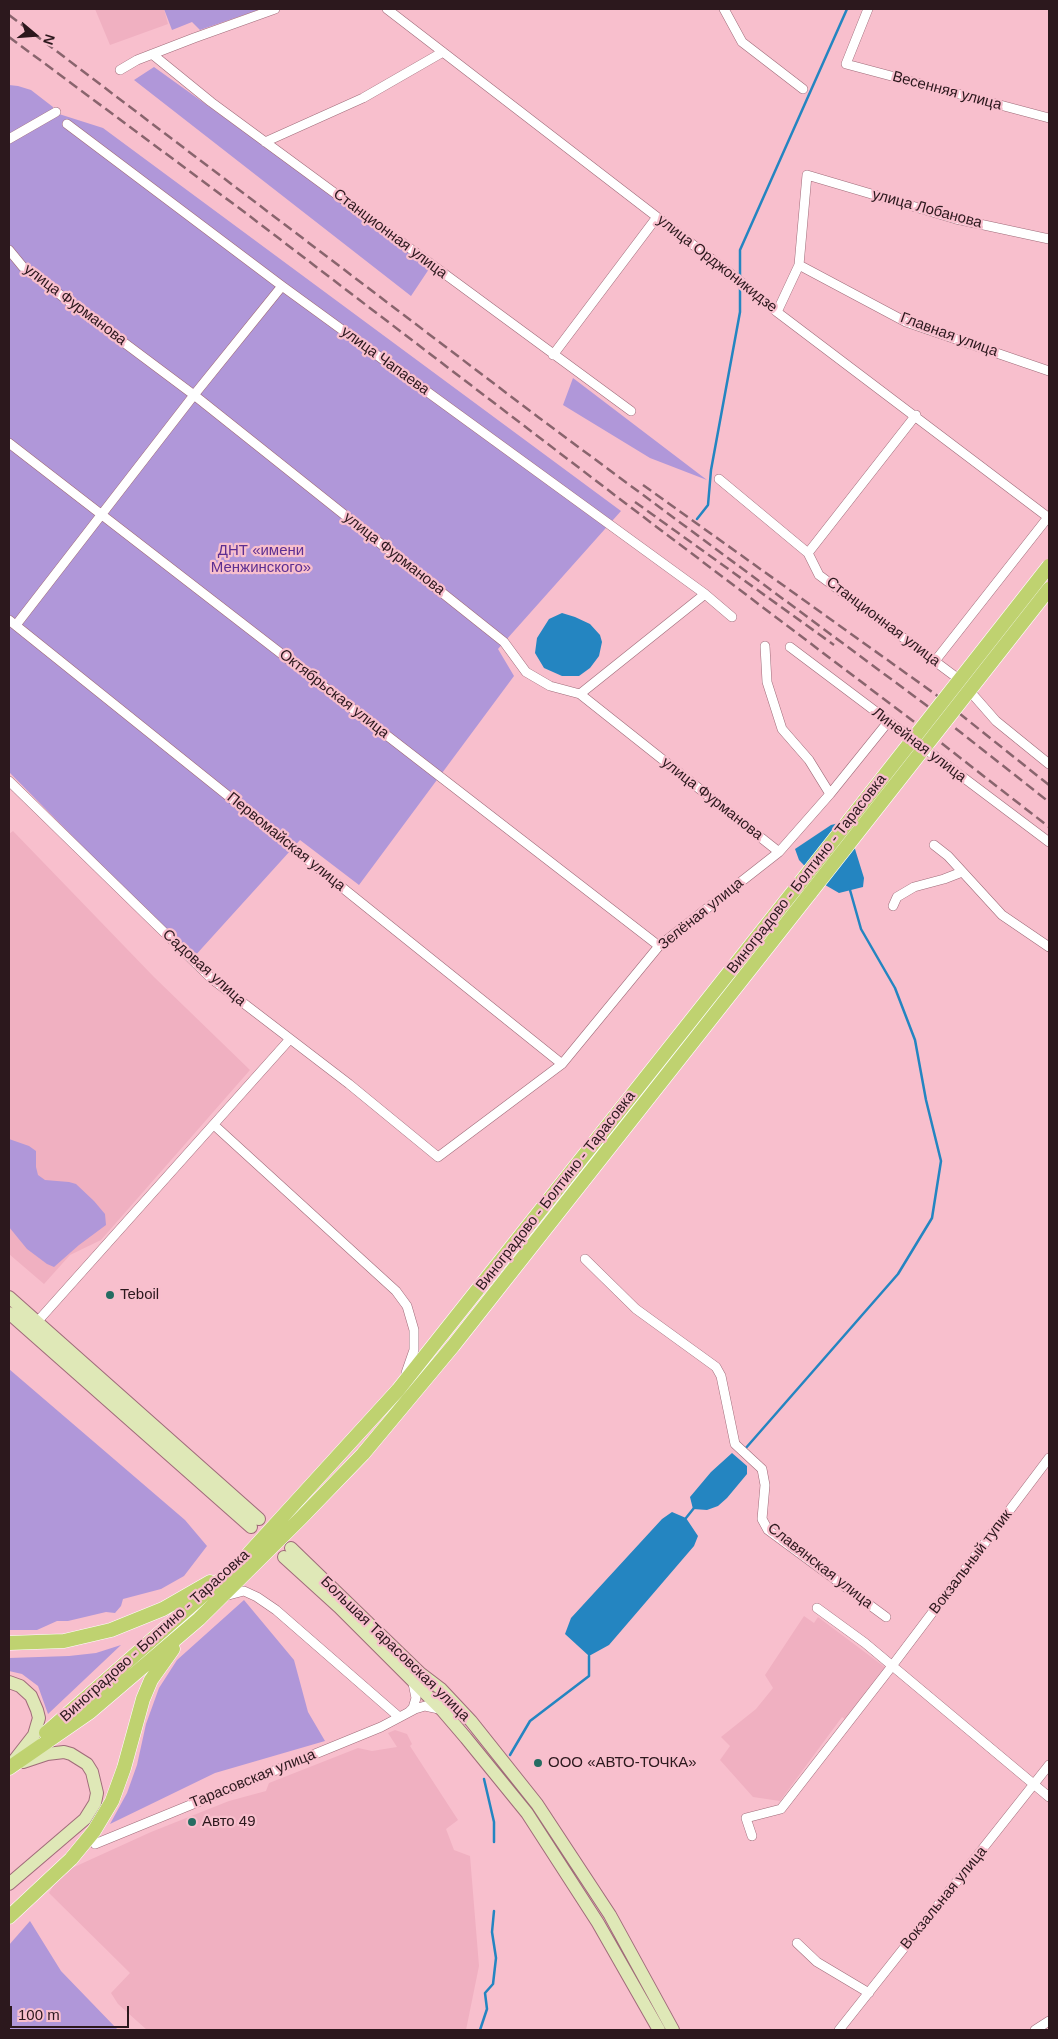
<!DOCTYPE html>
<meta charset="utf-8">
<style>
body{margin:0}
#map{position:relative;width:1058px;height:2039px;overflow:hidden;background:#f8bfcd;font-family:Helvetica,sans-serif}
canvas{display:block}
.frame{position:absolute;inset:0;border:10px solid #2c181d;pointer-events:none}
.north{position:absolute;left:10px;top:10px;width:50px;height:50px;-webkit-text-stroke:4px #f8bfcd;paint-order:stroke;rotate:108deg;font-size:14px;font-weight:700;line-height:20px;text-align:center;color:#2c181d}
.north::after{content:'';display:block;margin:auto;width:18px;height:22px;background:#2c181d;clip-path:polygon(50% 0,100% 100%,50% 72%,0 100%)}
.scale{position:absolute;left:10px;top:2006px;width:119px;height:22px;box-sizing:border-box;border:2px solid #2c181d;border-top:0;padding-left:6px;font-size:15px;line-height:18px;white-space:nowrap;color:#2c181d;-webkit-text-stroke:4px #f8bfcd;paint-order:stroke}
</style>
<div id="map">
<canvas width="1058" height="2039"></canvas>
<div class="frame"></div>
<div class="north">N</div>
<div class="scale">100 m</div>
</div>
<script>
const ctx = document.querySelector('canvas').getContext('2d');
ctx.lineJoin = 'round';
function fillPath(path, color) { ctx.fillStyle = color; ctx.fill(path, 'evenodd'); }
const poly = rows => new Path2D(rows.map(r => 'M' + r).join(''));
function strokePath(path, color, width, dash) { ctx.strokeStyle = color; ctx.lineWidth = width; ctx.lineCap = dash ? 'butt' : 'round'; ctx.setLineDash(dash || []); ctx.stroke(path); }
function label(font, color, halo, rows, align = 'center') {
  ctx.font = font + ' Helvetica,sans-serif'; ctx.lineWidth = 4.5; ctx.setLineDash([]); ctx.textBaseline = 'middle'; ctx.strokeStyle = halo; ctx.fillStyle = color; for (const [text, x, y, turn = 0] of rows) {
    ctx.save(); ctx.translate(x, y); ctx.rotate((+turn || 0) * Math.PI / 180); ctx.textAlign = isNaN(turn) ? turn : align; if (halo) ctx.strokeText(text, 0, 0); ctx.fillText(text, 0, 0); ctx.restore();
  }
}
const built = poly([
 [95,9,164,9,168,24,110,45],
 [13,831,154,977,250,1070,101,1240,70,1255,44,1284,9,1254,9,834],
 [804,1616,814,1623,818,1617,886,1668,847,1721,842,1717,780,1801,753,1797,720,1760,730,1746,721,1737,756,1709,773,1688,765,1675],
 [395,1730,407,1734,412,1744,410,1746,458,1820,446,1829,454,1850,470,1856,479,1966,466,2030,147,2030,118,2004,111,1993,130,1973,49,1893,61,1873,151,1832,229,1801,266,1791,269,1783,358,1748,372,1751,397,1747,388,1733]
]);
const green = poly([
 [164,9,261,9,200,30,192,22,172,30],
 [154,67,431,266,411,296,134,80],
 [9,85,18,86,31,90,53,107,53,110,9,136],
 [59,114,103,128,621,511,498,649,514,676,359,885,300,840,193,958,9,772,9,144],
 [573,378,707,480,650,458,563,405],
 [9,1139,29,1146,36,1151,36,1167,38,1175,45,1180,69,1182,76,1184,94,1201,105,1214,106,1225,79,1245,54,1267,47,1264,27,1249,9,1227],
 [9,1369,185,1520,207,1546,184,1576,161,1589,123,1599,121,1606,115,1613,106,1612,68,1621,57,1621,37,1630,9,1630],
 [244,1600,294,1660,308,1712,325,1741,215,1773,110,1824,127,1793,137,1765,146,1724,159,1688,177,1660],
 [121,1645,48,1714,38,1686,22,1674,9,1671,9,1658,69,1656,96,1653],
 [30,1921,61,1971,118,2030,9,2030,9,1945]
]);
const water = poly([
 [562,613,575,617,590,624,600,635,602,642,599,656,590,668,579,676,562,676,544,668,535,653,537,638,549,619],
 [839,823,855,849,864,878,863,887,839,893,820,882,799,860,795,849,831,825],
 [732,1453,747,1466,747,1474,727,1498,718,1506,707,1510,693,1509,690,1497,711,1472],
 [672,1512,686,1518,698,1536,694,1546,609,1645,589,1656,565,1634,571,1618,662,1519]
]);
const stream = poly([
 [740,277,740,250,847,9],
 [697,519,708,505,711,470,740,312,740,285],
 [745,1449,898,1274,932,1218,941,1161,926,1100,915,1040,895,988,861,929,850,890],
 [686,1518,694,1508],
 [510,1755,530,1721,589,1676,589,1656],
 [484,1779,494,1822,494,1842],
 [480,2030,487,2009,485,1993,493,1984,496,1958,492,1932,494,1911]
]);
const street = poly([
 [387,9,740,281,777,312,1049,518],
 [724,9,742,42,803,89],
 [868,9,846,64,1049,118],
 [152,54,211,102,631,411],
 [120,70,137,60,194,38,275,9],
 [67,124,282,286,705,594,732,617],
 [9,139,56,112],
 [265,142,363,98,443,52],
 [9,250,23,267,194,395,504,642,526,672,550,686,580,694,779,852],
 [799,265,906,322,1049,371],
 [777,312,799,265,807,175,956,219,1049,239],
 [553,355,657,217],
 [9,443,659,946],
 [719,479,808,553,819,575,960,680,996,721,1049,764],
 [808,553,916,415],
 [9,620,562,1064],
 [16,625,194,395,282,286],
 [765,646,767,682,782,729,809,760,830,794],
 [790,647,1049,842],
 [935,661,1049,516],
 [580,694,705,594],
 [9,781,212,979,349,1084,438,1157,562,1064,659,946,779,852,830,794,888,722],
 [934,845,948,856,1002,915,1049,947],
 [893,906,897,897,914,887,944,879,962,872],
 [214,1125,396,1291,407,1306,414,1330,414,1350,406,1373],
 [585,1259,636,1309,716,1367,721,1376,735,1444,762,1469,765,1485,762,1519,768,1530,886,1617],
 [37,1322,290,1039],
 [225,1596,244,1591,257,1597,276,1610,399,1717],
 [817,1608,865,1643,1049,1797],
 [409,1712,413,1708,416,1698,413,1683],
 [752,1836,746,1818,781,1809,892,1666,1049,1458],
 [95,1844,381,1727,415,1709,425,1706,439,1709],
 [797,1943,817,1962,869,1993],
 [839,2030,1049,1765],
 [1035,2030,1049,2021]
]);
const secondary = poly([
 [9,1297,259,1519],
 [9,1313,251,1527],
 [291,1548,420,1673,441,1689,471,1721,537,1804,610,1915,673,2030],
 [284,1557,339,1607,442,1710,466,1738,527,1813,598,1923,659,2030],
 [9,1682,20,1686,31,1696,37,1710,39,1718,34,1735,13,1762],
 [9,1884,85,1819,95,1803,97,1793,92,1772,87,1764,71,1754,64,1752,47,1754,23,1762]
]);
const primary = poly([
 [9,1643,64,1641,111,1630,163,1609,210,1582],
 [46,1733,242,1561,398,1390,800,883],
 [9,1768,90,1712,199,1619,301,1518,363,1454,453,1346,811,892],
 [9,1917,71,1859,94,1831,112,1801,124,1768,143,1699,151,1680,173,1649]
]);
const rail = poly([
 [9,15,538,417,926,705,1049,802],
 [9,37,247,214,629,506,913,721,1049,827],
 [643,485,935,694,1049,785],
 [635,502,834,645]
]);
const primaryBridge = poly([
 [800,883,1049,566],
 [811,892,1049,589]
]);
const markers = [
 [110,1295,5,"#256c62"],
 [538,1763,5,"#256c62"],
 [192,1822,5,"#256c62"]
];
const streetNames = [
 ["Весенняя улица",947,91,15],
 ["улица Лобанова",927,209,15],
 ["Станционная улица",390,234,37],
 ["улица Орджоникидзе",717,264,38],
 ["улица Фурманова",75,305,37],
 ["Главная улица",949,335,20],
 ["улица Чапаева",385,361,36],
 ["улица Фурманова",394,554,38],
 ["Станционная улица",883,622,37],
 ["Октябрьская улица",334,694,38],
 ["Линейная улица",919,745,37],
 ["улица Фурманова",712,799,38],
 ["Первомайская улица",286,842,39],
 ["Виноградово - Болтино - Тарасовка",807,874,-52],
 ["Зелёная улица",701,914,-39],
 ["Садовая улица",204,968,42],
 ["Виноградово - Болтино - Тарасовка",556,1191,-52],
 ["Вокзальный тупик",971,1562,-53],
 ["Славянская улица",820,1566,38],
 ["Виноградово - Болтино - Тарасовка",155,1636,-42],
 ["Большая Тарасовская улица",395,1649,44],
 ["Тарасовская улица",253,1779,-22],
 ["Вокзальная улица",944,1898,-51]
];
const parkNames = [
 ["ДНТ «имени",261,551],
 ["Менжинского»",261,568]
];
const poiNames = [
 ["Teboil",120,1295],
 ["ООО «АВТО-ТОЧКА»",548,1763],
 ["Авто 49",202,1822]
];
fillPath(built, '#f0b0c1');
fillPath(green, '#b097d9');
fillPath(water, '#2485c1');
strokePath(stream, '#2485c1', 2.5);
strokePath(street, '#9f6b79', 10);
strokePath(secondary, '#9f6b79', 14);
strokePath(primary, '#fff', 15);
strokePath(street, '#fff', 9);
strokePath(secondary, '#dfe8b7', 12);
strokePath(primary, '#bfd270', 14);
strokePath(rail, '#89646d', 2.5, [10, 5]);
strokePath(primaryBridge, '#fff', 15, []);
strokePath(primaryBridge, '#bfd270', 14);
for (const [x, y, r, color] of markers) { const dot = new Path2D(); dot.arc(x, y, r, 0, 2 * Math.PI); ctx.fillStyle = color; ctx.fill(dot); strokePath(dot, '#f8bfcd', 2); }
label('15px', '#2c181d', '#f8bfcd', streetNames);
label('15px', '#5d2f91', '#f8bfcd', parkNames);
label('15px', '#2c181d', '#f8bfcd', poiNames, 'left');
</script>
